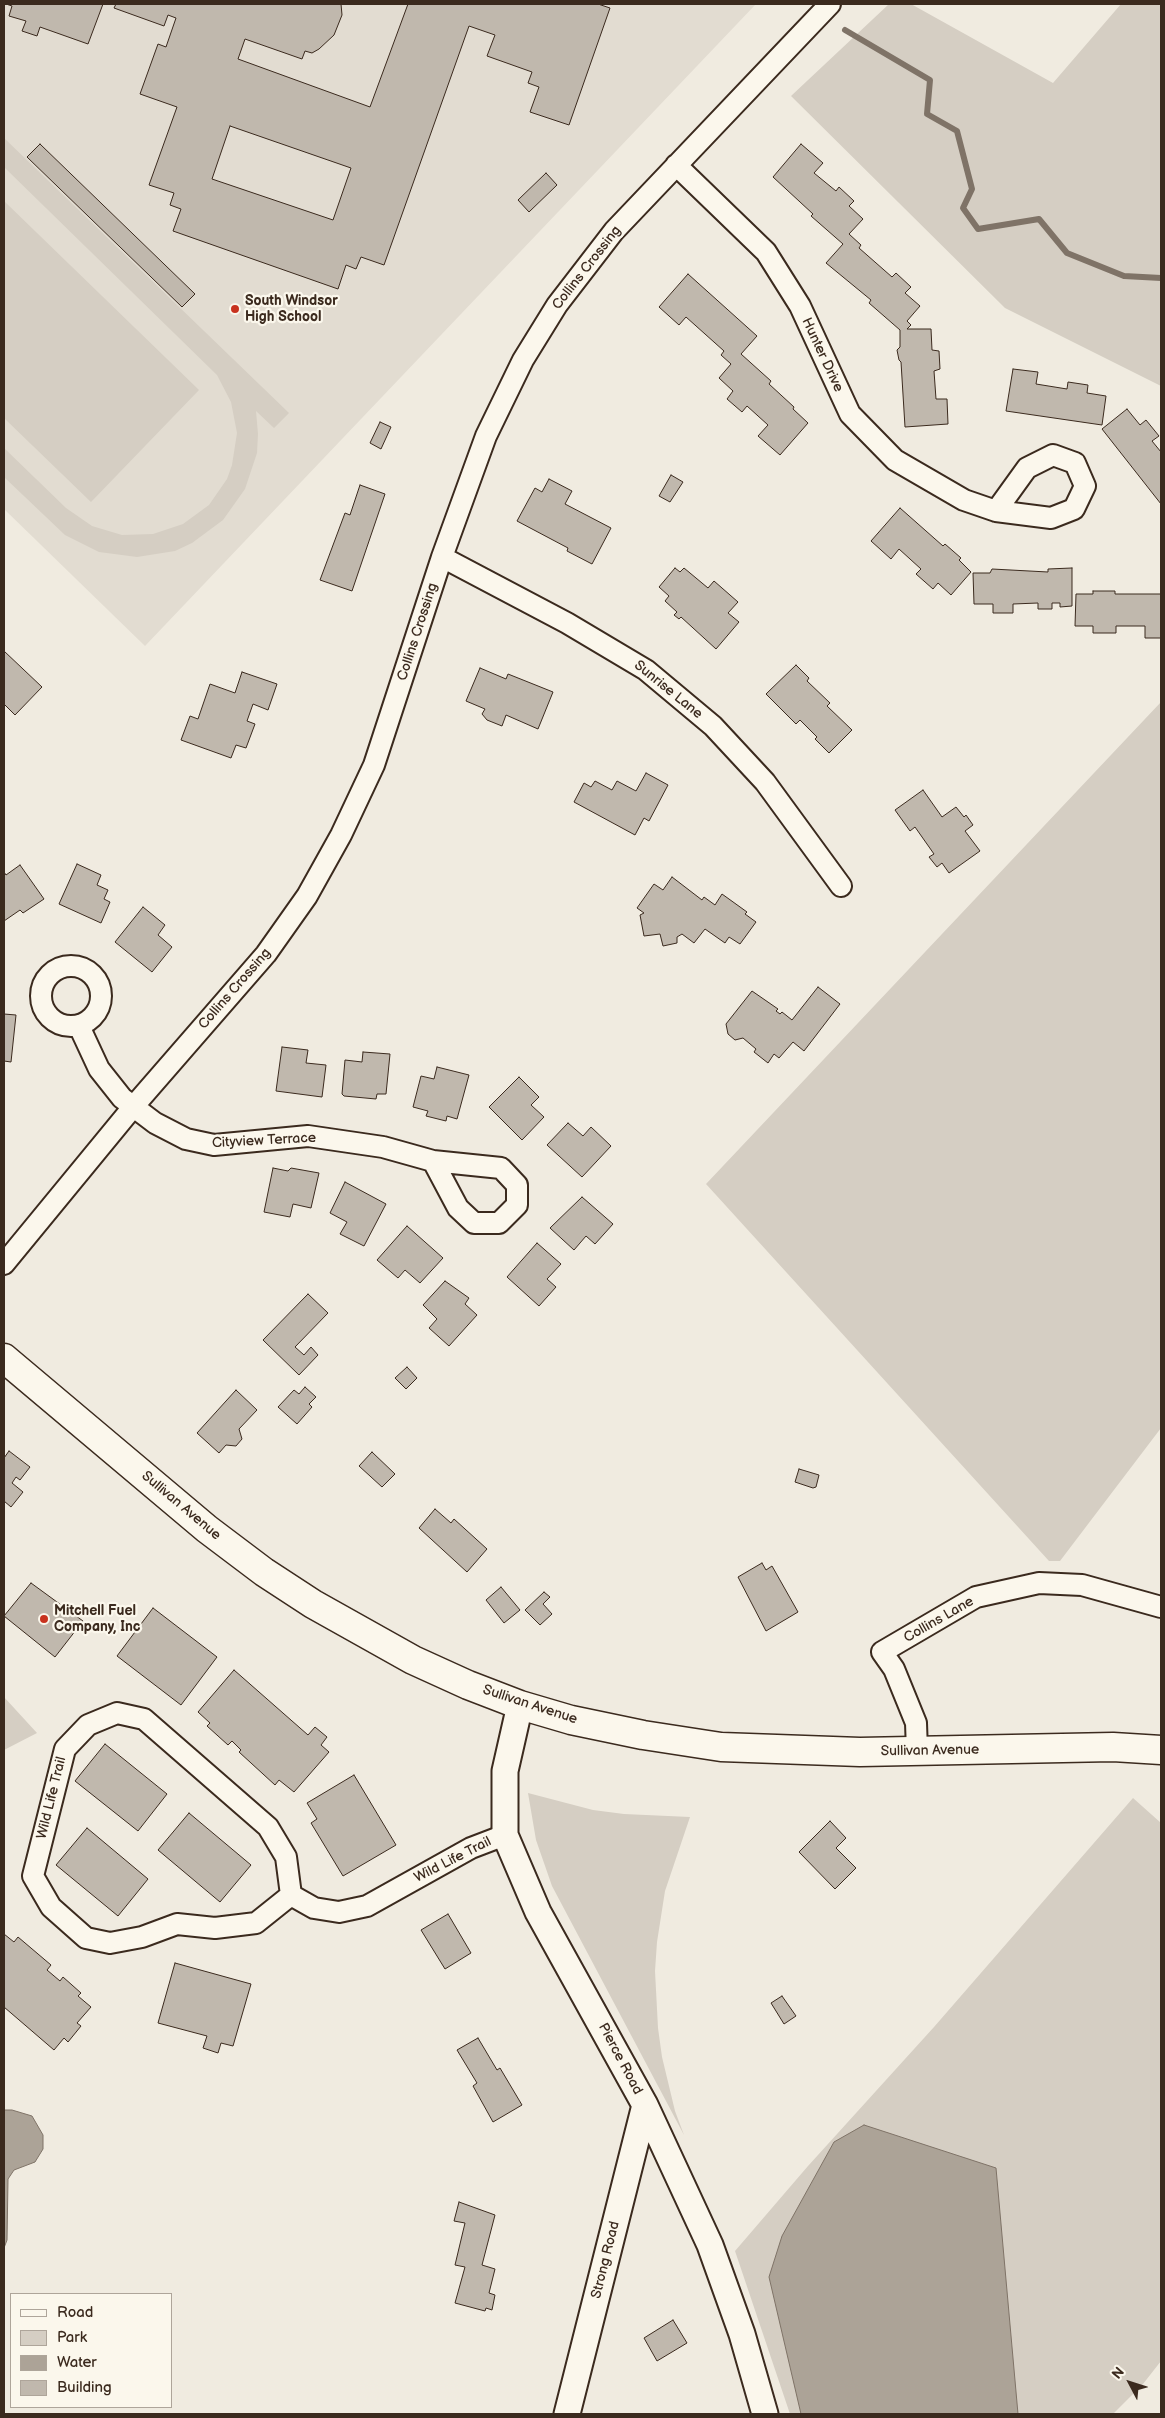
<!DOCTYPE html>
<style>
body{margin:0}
#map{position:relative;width:1165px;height:2418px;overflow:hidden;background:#f0ebe0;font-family:"Balsamiq Sans",sans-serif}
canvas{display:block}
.frame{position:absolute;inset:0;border:5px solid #3b2a1e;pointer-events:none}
.legend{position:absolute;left:10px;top:2293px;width:162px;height:115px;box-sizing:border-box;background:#fbf7ec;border:1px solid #aea59a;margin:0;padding:6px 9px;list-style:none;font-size:15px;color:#3b2a1e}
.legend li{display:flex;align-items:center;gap:10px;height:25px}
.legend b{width:25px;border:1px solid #aea59a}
.north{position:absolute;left:1105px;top:2358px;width:50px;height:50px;-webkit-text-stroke:4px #fbf7ec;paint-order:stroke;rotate:310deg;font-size:14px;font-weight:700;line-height:20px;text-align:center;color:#3b2a1e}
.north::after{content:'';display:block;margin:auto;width:18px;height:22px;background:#3b2a1e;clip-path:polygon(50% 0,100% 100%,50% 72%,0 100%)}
</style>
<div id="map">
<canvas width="1165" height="2418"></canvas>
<div class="frame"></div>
<ul class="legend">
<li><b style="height:6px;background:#fbf7ec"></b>Road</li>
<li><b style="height:14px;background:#d5cec3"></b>Park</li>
<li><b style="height:14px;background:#aca397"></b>Water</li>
<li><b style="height:14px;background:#c0b8ad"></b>Building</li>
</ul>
<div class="north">N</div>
</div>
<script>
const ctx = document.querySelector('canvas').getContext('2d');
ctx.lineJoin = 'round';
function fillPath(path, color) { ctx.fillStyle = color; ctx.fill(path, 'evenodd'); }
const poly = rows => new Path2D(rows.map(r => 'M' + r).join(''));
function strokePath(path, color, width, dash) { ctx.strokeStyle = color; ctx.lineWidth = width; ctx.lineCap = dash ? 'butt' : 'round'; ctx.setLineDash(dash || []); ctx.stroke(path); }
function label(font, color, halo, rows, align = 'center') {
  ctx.font = font + ' "Balsamiq Sans",sans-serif'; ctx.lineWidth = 4.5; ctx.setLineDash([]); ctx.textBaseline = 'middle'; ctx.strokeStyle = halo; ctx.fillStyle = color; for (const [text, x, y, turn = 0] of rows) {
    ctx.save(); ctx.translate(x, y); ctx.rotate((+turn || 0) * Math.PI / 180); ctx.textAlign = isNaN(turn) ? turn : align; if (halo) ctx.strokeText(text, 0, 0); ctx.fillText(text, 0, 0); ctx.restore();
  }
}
const built = poly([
 [4,4,756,4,145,646,4,509]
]);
const green = poly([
 [889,4,911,4,1053,83,1121,4,1161,4,1161,386,1005,308,791,96],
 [4,138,289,413,274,428,256,411,258,434,257,453,245,489,223,520,192,543,175,551,137,557,99,552,65,535,4,477,4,448,66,508,92,526,122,535,153,534,183,524,209,505,227,479,232,465,237,433,231,402,217,375,4,167],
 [4,201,199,390,91,502,4,418],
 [1161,702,1161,1428,1060,1561,1049,1561,706,1184],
 [4,1697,37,1733,4,1750],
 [528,1793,593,1810,624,1814,690,1817,665,1891,657,1942,655,1971,658,2028,662,2057,675,2111,684,2135,552,1886,536,1840],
 [1133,1798,1161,1823,1161,2361,1143,2384,1113,2414,790,2414,735,2251,808,2166,934,2027]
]);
const water = poly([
 [4,2110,12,2110,32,2116,43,2135,43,2149,35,2162,14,2170,8,2179,7,2240,4,2248,4,2110],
 [864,2125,996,2168,1018,2414,801,2414,769,2277,782,2236,834,2142,864,2125]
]);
const stream = poly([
 [845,30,930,80,927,114,957,131,972,189,963,208,978,229,1039,219,1067,253,1124,276,1161,278]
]);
const building = poly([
 [6,4,103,4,88,44,40,27,37,36,22,31,26,21,9,16,12,6,6,4],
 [116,4,341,4,342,15,334,35,319,49,312,53,305,51,302,59,245,39,238,59,370,107,408,4,598,4,610,8,569,125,530,112,539,87,528,83,532,72,487,56,495,35,469,26,384,265,361,257,356,269,346,265,338,289,173,231,181,209,170,205,174,193,149,185,177,107,140,94,158,44,166,47,176,18,168,15,164,26,114,8,116,4],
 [230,126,351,168,333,220,212,179,230,126],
 [40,144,195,294,182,307,27,157,40,144],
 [801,144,823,163,814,173,836,191,839,187,854,201,849,206,863,219,849,234,861,245,859,248,892,277,896,273,911,287,905,293,920,306,907,321,911,325,907,329,931,329,932,350,939,351,940,369,934,371,936,399,947,399,948,424,905,427,901,362,899,360,897,350,900,347,900,330,869,303,871,300,826,263,843,244,811,216,813,214,773,177,801,144],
 [546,173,557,185,529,212,518,200,546,173],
 [688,274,757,336,741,354,771,381,769,384,794,407,793,409,808,423,780,455,758,436,768,425,747,406,742,412,727,399,733,391,719,378,731,364,721,355,724,351,686,317,679,325,659,307,688,274],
 [1013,369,1038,372,1036,384,1067,389,1068,382,1088,385,1087,393,1106,396,1102,425,1006,411,1013,369],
 [1127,409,1140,425,1146,420,1159,436,1152,441,1161,452,1161,504,1102,429,1127,409],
 [380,422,391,427,381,449,370,443,380,422],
 [671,475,683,482,670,502,659,496,671,475],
 [549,479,572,491,565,504,611,528,592,564,567,551,568,548,517,521,535,488,542,492,549,479],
 [360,485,385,494,352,591,320,580,345,513,350,515,360,485],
 [900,508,943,546,945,544,961,558,959,560,971,572,951,595,938,583,933,589,916,574,921,569,899,549,891,559,871,541,900,508],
 [675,568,680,572,684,568,708,588,714,581,738,602,728,613,739,622,716,649,681,617,679,619,674,615,677,612,665,601,669,596,659,587,675,568],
 [1072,568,1072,606,1060,607,1060,603,1052,603,1052,609,1038,609,1038,603,1013,604,1013,613,993,613,993,604,974,604,973,573,990,573,992,569,1048,572,1048,569,1072,568],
 [1093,591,1115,591,1115,594,1161,594,1161,638,1145,638,1145,626,1116,626,1116,633,1093,633,1093,626,1075,626,1076,594,1093,594,1093,591],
 [4,651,42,687,15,715,4,704,4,651],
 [796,665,809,678,807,681,830,703,827,706,852,730,829,753,815,739,817,737,800,720,796,724,766,694,796,665],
 [480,668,506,679,508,674,553,692,538,729,506,715,502,726,487,720,482,714,485,709,466,701,480,668],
 [242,672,277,684,268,710,253,704,247,721,255,724,246,748,236,745,231,758,181,740,190,716,198,719,210,684,235,693,242,672],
 [646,773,668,785,649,821,644,818,635,835,574,802,584,783,591,787,595,781,612,790,617,781,636,791,646,773],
 [923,790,942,817,956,807,964,817,966,815,973,825,965,831,980,851,949,873,942,863,937,867,929,857,934,854,915,827,910,831,895,810,923,790],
 [77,864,101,875,97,885,108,890,104,899,110,902,101,923,59,904,77,864],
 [20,865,44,899,23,913,20,910,4,921,4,872,6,875,20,865],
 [672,877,702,900,704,897,715,905,722,894,747,912,745,914,756,922,740,944,729,937,725,943,705,929,694,943,682,934,677,937,677,943,663,946,660,934,644,936,640,915,644,913,637,908,654,884,663,890,672,877],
 [143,907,165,925,158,935,172,947,152,972,115,942,143,907],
 [818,987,840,1004,804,1051,793,1042,779,1058,774,1054,768,1063,754,1052,756,1049,743,1038,735,1040,728,1034,726,1024,752,991,778,1009,776,1011,780,1014,782,1012,792,1020,818,987],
 [4,1014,16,1015,11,1062,4,1061,4,1014],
 [282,1047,308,1050,306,1063,326,1065,322,1097,276,1091,282,1047],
 [363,1052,390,1054,386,1094,377,1094,376,1099,344,1096,342,1094,345,1060,362,1062,363,1052],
 [437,1067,469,1075,457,1119,447,1116,446,1121,426,1116,428,1111,413,1107,421,1076,434,1079,437,1067],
 [519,1077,539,1097,531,1105,544,1117,522,1140,489,1107,519,1077],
 [568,1123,583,1136,591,1127,611,1146,582,1177,547,1145,568,1123],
 [273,1168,288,1171,291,1168,319,1173,311,1208,293,1204,290,1217,264,1212,273,1168],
 [345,1182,386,1204,364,1246,340,1234,347,1222,330,1213,345,1182],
 [582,1197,613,1224,595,1244,586,1236,574,1250,550,1228,582,1197],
 [407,1226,443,1258,420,1283,405,1270,398,1278,377,1260,407,1226],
 [537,1243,561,1264,547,1279,556,1287,539,1306,507,1277,537,1243],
 [445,1281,469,1298,465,1304,477,1315,449,1346,429,1328,437,1319,423,1305,445,1281],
 [308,1294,328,1313,295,1347,304,1355,311,1347,318,1355,299,1375,263,1340,308,1294],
 [407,1367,417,1378,406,1389,395,1378,407,1367],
 [305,1387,316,1397,309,1404,312,1407,297,1424,278,1407,294,1390,299,1394,305,1387],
 [236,1390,257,1410,239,1429,242,1439,236,1446,226,1445,219,1453,197,1433,236,1390],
 [9,1451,30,1467,20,1480,16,1477,12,1483,23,1492,11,1507,4,1501,4,1458,9,1451],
 [372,1452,395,1474,382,1487,359,1466,372,1452],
 [799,1469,819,1475,816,1487,813,1488,795,1482,799,1469],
 [435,1509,451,1523,454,1519,487,1549,467,1572,419,1528,435,1509],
 [762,1563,766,1570,772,1566,798,1612,766,1631,738,1577,762,1563],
 [31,1583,83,1621,55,1657,4,1616,31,1583],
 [501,1587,520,1610,504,1623,486,1600,501,1587],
 [544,1592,550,1597,543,1604,552,1614,540,1625,525,1610,544,1592],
 [153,1608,217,1657,181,1705,117,1656,153,1608],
 [234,1670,308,1735,315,1727,327,1737,321,1745,329,1752,294,1792,279,1780,275,1785,239,1752,241,1750,232,1741,228,1745,207,1726,210,1723,198,1712,234,1670],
 [105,1744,167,1794,138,1831,75,1781,105,1744],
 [354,1775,396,1845,343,1876,311,1823,317,1819,307,1803,354,1775],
 [189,1813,251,1865,220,1902,158,1850,189,1813],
 [830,1821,846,1838,836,1848,856,1868,835,1889,799,1852,830,1821],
 [87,1828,148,1879,118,1916,56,1865,87,1828],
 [448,1914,471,1953,445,1969,421,1930,448,1914],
 [4,1934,14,1942,18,1937,51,1965,47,1970,60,1981,63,1977,81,1993,78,1996,91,2007,77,2023,81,2026,68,2042,64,2038,54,2050,4,2007,4,1934],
 [175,1963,251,1984,233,2046,221,2043,218,2053,203,2048,207,2036,158,2023,175,1963],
 [782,1996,796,2016,784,2024,771,2003,782,1996],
 [478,2038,497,2070,500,2068,522,2105,493,2122,473,2086,477,2083,457,2050,478,2038],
 [459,2202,495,2215,482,2265,495,2269,489,2293,495,2295,492,2310,486,2308,485,2311,455,2303,465,2267,455,2265,465,2223,454,2221,459,2202],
 [673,2320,687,2343,657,2361,644,2338,673,2320]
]);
const minor = poly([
 [676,165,766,252,800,306,850,414,895,460,964,500,996,511,1051,518,1074,509,1085,486,1075,463,1053,455,1027,468,996,511],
 [442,557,567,623,646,670,713,726,765,782,841,886],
 '41 996a30 30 0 1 1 60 0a30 30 0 1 1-60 0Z',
 [79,1026,99,1069,122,1098,155,1123,186,1139,214,1145,308,1136,383,1147,433,1161,501,1168,517,1185,517,1205,499,1223,474,1223,458,1208,433,1161],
 [4,1264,133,1107,266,954,307,896,341,835,374,765,442,557,486,436,523,360,557,305,614,231,830,4],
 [917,1751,916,1723,894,1669,882,1652,976,1597,1039,1583,1082,1585,1161,1607],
 [291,1895,256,1923,215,1928,177,1924,142,1937,110,1943,86,1938,51,1907,33,1876,65,1749,88,1725,117,1713,144,1719,268,1827,286,1857,291,1895,314,1908,339,1912,367,1906,471,1848,505,1835]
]);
const tertiary = poly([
 [520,1705,505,1771,505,1835,538,1912,645,2105,710,2245,742,2334,765,2414],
 [567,2414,645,2105]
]);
const secondary = poly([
 [4,1358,207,1529,264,1572,313,1604,413,1660,468,1685,520,1705,571,1720,643,1735,721,1747,860,1752,1113,1747,1161,1750]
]);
const markers = [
 [235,309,5,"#c8321e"],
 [44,1619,5,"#c8321e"]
];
const streetNames = [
 ["Collins Crossing",587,268,-52],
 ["Hunter Drive",822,355,65],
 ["Collins Crossing",418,632,-72],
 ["Sunrise Lane",668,690,39],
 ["Collins Crossing",235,989,-49],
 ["Cityview Terrace",264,1141,-3],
 ["Sullivan Avenue",181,1506,40],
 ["Collins Lane",939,1620,-30],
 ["Sullivan Avenue",530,1705,18],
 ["Sullivan Avenue",930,1751,-1],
 ["Wild Life Trail",52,1798,-76],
 ["Wild Life Trail",453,1860,-27],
 ["Pierce Road",620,2059,62],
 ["Strong Road",606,2260,-76]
];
const poiNames = [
 ["South Windsor",245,301],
 ["High School",245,317],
 ["Mitchell Fuel",54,1611],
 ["Company, Inc",54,1627]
];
fillPath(built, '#e2dcd1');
fillPath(green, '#d5cec3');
fillPath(water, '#aca397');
strokePath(water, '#7f7367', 1);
strokePath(stream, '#7f7367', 6);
fillPath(building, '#c0b8ad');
strokePath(building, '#3b2a1e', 1);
strokePath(minor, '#3b2a1e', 24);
strokePath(tertiary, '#3b2a1e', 29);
strokePath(secondary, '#3b2a1e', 31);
strokePath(minor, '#fbf7ec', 20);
strokePath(tertiary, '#fbf7ec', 25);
strokePath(secondary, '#fbf7ec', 28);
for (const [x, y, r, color] of markers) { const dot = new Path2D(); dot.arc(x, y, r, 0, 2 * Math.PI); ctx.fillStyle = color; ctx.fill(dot); strokePath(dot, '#fbf7ec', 2); }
label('14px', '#3b2a1e', '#fbf7ec', streetNames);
label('bold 14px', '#3b2a1e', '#fbf7ec', poiNames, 'left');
</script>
